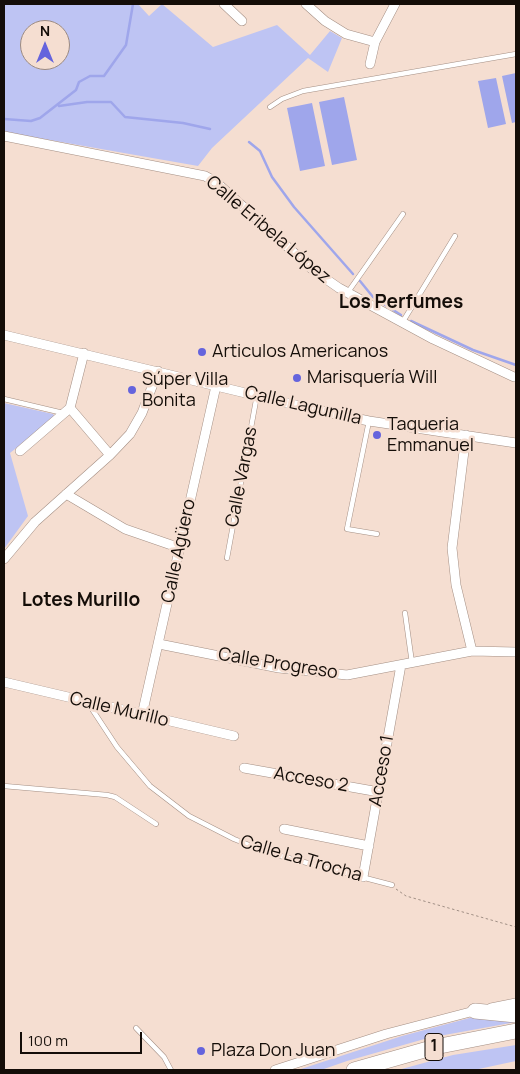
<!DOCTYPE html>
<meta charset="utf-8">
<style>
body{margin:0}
#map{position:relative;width:520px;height:1074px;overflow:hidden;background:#f5ded1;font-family:Manrope,sans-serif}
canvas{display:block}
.frame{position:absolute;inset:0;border:5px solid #140d08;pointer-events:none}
.north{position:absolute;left:20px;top:20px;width:50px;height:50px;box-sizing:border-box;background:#f5ded1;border:1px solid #9b8a81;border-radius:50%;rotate:0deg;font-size:14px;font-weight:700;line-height:20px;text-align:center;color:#140d08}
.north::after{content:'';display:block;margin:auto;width:18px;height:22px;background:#6564dd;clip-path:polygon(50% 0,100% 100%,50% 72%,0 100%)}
.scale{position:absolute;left:20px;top:1032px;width:122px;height:22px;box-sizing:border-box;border:2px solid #140d08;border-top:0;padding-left:6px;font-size:15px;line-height:18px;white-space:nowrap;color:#140d08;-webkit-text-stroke:4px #f5ded1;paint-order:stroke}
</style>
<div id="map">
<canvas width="520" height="1074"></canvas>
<div class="frame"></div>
<div class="north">N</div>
<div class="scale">100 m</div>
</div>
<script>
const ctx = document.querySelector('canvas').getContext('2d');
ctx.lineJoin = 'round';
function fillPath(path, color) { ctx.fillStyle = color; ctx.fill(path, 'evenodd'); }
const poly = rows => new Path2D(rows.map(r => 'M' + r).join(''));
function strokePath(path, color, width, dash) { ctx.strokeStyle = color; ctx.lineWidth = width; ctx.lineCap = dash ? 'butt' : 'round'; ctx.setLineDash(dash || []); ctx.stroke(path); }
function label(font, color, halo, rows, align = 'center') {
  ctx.font = font + ' Manrope,sans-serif'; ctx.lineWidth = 5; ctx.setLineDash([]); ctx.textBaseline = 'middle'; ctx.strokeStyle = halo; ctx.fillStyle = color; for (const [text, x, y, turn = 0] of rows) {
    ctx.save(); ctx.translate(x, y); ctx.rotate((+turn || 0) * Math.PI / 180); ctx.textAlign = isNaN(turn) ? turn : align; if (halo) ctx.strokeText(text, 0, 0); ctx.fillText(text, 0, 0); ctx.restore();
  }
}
const green = poly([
 [4,4,138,4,149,16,162,4,213,47,277,25,310,55,330,31,342,38,328,72,308,58,212,148,198,166,4,132],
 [30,30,60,30,60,60,30,60],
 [4,403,53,414,55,417,10,453,28,516,4,549],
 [477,1016,516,1022,428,1038,347,1061,321,1070,298,1070,402,1036],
 [516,1045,516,1061,474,1070,398,1070,453,1055]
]);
const water = poly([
 [516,73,516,122,512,123,502,76],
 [496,78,506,124,488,128,478,81],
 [344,97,357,160,332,165,319,102],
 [312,103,325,166,300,171,287,108]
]);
const stream = poly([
 [59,106,87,102,111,102,125,117,183,123,210,129],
 [4,119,31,121,40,118,76,90,79,82,90,76,104,76,126,45,133,4],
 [249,142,260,151,272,177,294,207,353,274],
 [360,281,373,297,401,315],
 [411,321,473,350,516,365]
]);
const path = poly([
 [396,889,406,896,516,927]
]);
const lane = poly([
 [270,107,282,99,303,91,516,54],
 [348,292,403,214],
 [402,323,455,236],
 [4,399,63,413],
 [369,421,347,529,377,534],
 [227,558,257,395],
 [405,613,412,663],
 [88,703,117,747,150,786,189,816,234,839,269,853,392,885],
 [4,786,107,795,115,797,156,824],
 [136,1028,164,1057,171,1070]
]);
const street = poly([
 [224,4,242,21],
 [306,4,325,21,346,34,375,42],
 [370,64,375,42,395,4],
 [4,136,205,176,216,182,313,270,339,288,433,339,514,377],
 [4,335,312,409,369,421,516,443],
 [70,408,110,455],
 [466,435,452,548,456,585,472,651],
 [20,451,70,408,84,353],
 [66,494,125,529,180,548],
 [4,559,35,522,110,455,130,434,142,413,158,371],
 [159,644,279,668,347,675,472,651,516,652],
 [4,682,234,736],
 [142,715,216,386],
 [244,768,379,792],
 [284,829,369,846],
 [363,877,401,665],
 [491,1008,516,1003],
 [275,1070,386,1034,478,1010]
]);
const highway = poly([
 [475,1011,516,1015],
 [354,1070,435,1047,516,1031]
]);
const markers = [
 [202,352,5,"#6564dd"],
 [297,378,5,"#6564dd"],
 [132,390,5,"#6564dd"],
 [377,435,5,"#6564dd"],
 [201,1051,5,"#6564dd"]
];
const shields = [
 [434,1047,18]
];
const shieldNames = [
 ["1",434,1047]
];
const streetNames = [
 ["Calle Eribela López",268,230,40],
 ["Calle Lagunilla",303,406,13],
 ["Calle Vargas",242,477,-79],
 ["Calle Agüero",179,551,-78],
 ["Calle Progreso",278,664,9],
 ["Calle Murillo",119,710,13],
 ["Acceso 1",382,771,-80],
 ["Acceso 2",311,780,10],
 ["Calle La Trocha",301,859,16]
];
const poiNames = [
 ["Articulos Americanos",212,352],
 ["Marisquería Will",307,378],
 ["Súper Villa",142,380],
 ["Bonita",142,401],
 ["Taqueria",387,425],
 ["Emmanuel",387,446],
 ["Plaza Don Juan",211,1051]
];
const neighbourhoodNames = [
 ["Los Perfumes",401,303],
 ["Lotes Murillo",81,601]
];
fillPath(green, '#bec4f3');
fillPath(water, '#9fa6eb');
strokePath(stream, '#9fa6eb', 2.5);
strokePath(lane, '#a48f84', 5.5);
strokePath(street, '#a48f84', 10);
strokePath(highway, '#a48f84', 16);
strokePath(path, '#a08f85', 1, [2.5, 2.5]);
strokePath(lane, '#fff', 4.5);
strokePath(street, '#fff', 9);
strokePath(highway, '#fff', 15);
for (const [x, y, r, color] of markers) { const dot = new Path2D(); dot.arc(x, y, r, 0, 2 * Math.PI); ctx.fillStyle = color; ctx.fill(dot); strokePath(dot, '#f5ded1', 2); }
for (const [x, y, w] of shields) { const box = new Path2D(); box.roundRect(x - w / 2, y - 13.5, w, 27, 4); ctx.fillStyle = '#f5ded1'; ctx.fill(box); strokePath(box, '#140d08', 1); }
label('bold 16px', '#140d08', null, shieldNames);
label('18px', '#140d08', '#f5ded1', streetNames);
label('18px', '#140d08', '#f5ded1', poiNames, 'left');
label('bold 19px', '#140d08', '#f5ded1', neighbourhoodNames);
</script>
